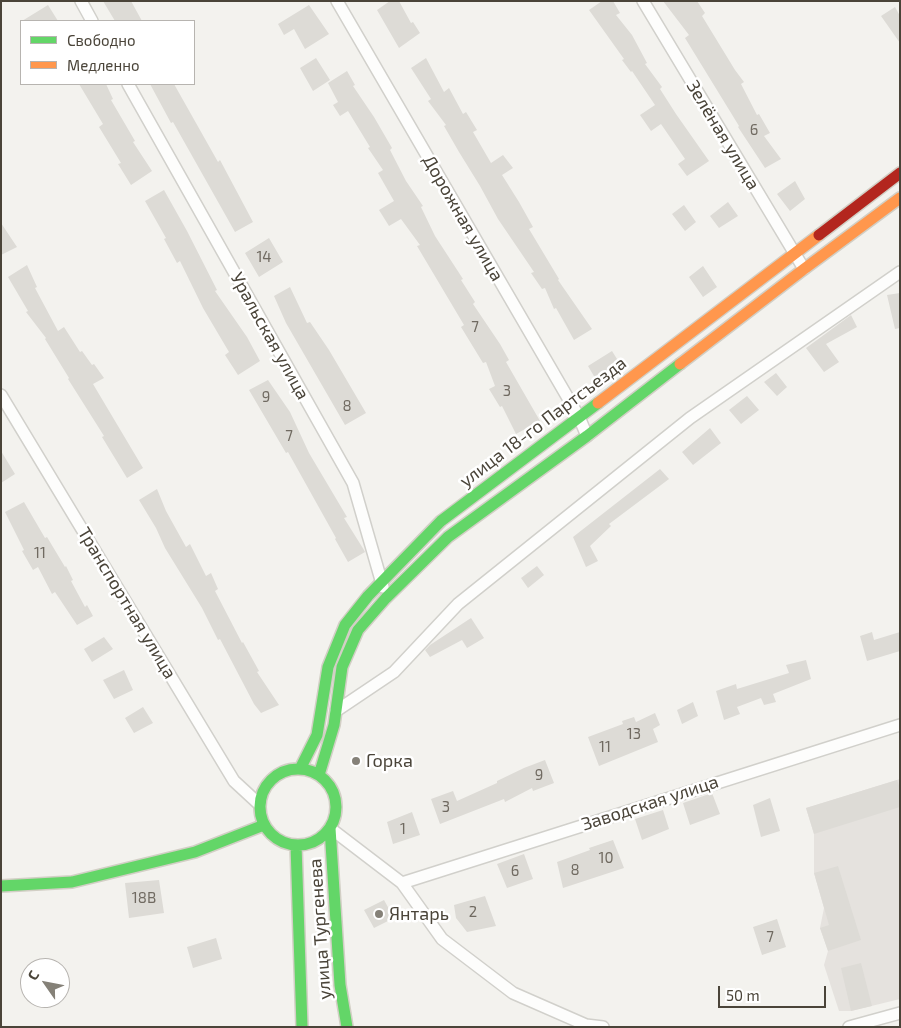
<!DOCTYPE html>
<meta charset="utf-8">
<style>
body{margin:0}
#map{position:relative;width:901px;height:1028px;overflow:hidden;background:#f3f2ee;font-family:"Exo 2",sans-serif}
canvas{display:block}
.frame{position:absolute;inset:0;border:2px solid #4a4439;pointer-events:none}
.legend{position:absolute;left:20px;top:20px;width:175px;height:65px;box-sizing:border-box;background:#fff;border:1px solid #b7b4b0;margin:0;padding:6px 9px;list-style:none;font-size:15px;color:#4a4439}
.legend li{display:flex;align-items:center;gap:10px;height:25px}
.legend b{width:25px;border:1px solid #b7b4b0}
.north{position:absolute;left:20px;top:958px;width:50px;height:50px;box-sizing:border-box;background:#fff;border:1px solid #b7b4b0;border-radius:50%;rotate:303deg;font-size:14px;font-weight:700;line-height:20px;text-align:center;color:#4a4439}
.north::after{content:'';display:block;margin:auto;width:18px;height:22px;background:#858178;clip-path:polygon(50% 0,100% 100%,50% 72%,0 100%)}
.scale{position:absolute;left:718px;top:986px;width:108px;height:22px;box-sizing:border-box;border:2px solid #4a4439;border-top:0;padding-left:6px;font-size:15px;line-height:18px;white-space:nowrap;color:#4a4439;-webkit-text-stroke:4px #fff;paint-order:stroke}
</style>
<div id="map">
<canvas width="901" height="1028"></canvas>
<div class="frame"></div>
<ul class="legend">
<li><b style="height:6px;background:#63d668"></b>Свободно</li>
<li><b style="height:6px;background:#ff974d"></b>Медленно</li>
</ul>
<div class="north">С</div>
<div class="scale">50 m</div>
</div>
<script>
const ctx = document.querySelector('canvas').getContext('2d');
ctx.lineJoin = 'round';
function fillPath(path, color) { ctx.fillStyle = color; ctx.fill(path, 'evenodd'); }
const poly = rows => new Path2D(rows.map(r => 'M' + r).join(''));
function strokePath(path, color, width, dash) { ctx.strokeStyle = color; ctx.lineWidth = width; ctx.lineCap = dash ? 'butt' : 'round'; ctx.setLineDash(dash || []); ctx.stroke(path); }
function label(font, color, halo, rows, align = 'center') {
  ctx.font = font + ' "Exo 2",sans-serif'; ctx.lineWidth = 5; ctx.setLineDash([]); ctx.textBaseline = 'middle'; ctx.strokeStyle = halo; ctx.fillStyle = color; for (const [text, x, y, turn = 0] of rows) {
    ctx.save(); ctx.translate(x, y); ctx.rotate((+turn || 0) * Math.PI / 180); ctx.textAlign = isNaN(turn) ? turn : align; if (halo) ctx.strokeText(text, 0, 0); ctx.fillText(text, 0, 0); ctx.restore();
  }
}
const industrial = poly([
 [900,779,900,999,851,1011,839,1011,824,965,828,951,820,928,824,908,814,873,814,834,806,808]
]);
const building = poly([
 [103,1,131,1,142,21,115,21],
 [390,1,399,1,411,23,413,22,420,33,399,48,377,10],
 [602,1,613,1,620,13,616,15,632,35,647,63,645,64,662,87,660,89,676,114,709,161,687,176,678,164,685,159,661,124,651,131,640,115,655,105,632,71,631,72,622,60,624,59,589,10],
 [663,1,697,1,705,13,702,16,735,70,744,82,741,84,757,115,759,114,770,133,764,136,781,159,765,168,738,127,739,126,685,38,689,35],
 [48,5,58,21,22,21],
 [309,5,329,34,305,49,294,29,284,35,278,24],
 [895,7,900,16,900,43,881,16],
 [316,58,330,80,313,91,300,68],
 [426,58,444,92,449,88,463,114,466,112,477,130,473,132,491,163,503,155,513,168,502,175,519,202,533,227,529,229,559,279,558,280,592,329,574,340,556,308,554,309,545,288,542,289,531,273,534,272,498,219,480,186,459,152,444,126,446,125,428,101,431,99,411,68],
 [347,71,355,85,353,86,374,117,392,148,390,150,406,181,423,206,421,207,435,236,463,279,461,280,475,302,473,304,500,344,509,360,506,362,540,421,516,434,502,406,500,407,489,389,495,386,486,362,483,363,461,327,464,325,417,246,420,245,401,219,389,226,379,210,394,201,378,173,383,170,368,148,370,147,348,111,340,116,333,105,338,102,328,83],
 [79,84,106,84,113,99,111,100,135,141,133,142,152,171,131,185,118,164,121,163,99,127,103,124],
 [150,84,174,84,218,162,220,160,253,222,235,232,173,122,171,123],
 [795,181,805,199,790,211,777,194],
 [164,190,187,231,217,290,215,291,247,337,260,361,238,375,225,355,229,352,203,308,180,261,177,263,164,239,166,238,145,201],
 [728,202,738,216,719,228,710,216],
 [684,205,696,222,685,231,672,214],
 [1,223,17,247,1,255],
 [269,238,283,262,259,277,245,253],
 [27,265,37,287,35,288,58,331,64,327,80,352,82,351,92,365,94,364,104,378,93,384,143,468,127,478,102,437,104,436,68,379,69,378,45,339,46,338,26,312,28,311,8,277],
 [703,266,717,287,703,297,689,277],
 [290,287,307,323,310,322,329,350,366,413,345,425,286,323,274,296],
 [900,293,900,328,895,329,887,295],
 [851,315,857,327,826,344,839,362,824,372,806,348],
 [612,351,622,367,598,383,588,366],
 [776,373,787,387,777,396,764,382],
 [268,380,290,412,309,453,347,517,344,518,364,550,365,552,348,562,335,539,336,538,288,452,286,453,249,390],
 [747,396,759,410,741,424,729,410],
 [710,428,721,443,693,465,682,452],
 [1,451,15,474,1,483],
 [660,469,669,479,609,524,611,526,590,546,598,561,586,567,573,537],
 [157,489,166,511,186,547,190,544,206,576,211,573,218,589,215,591,242,643,243,642,259,671,257,672,279,705,261,713,254,704,220,639,218,640,202,608,165,548,156,528,139,500],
 [24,502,45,538,47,537,65,567,66,566,73,580,71,581,85,607,87,605,93,616,77,625,55,592,52,594,38,567,33,570,22,551,24,550,5,512],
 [537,566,544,575,528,588,521,578],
 [471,618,484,638,467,648,462,640,430,657,425,650,430,645],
 [872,632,874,640,900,632,900,651,867,661,860,636],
 [104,637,113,649,92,662,84,649],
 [806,660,811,679,773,694,776,702,764,705,761,698,737,707,740,714,724,720,716,691,736,684,737,689,789,673,786,665],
 [124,670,133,690,114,699,103,680],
 [693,702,698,716,682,724,677,710],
 [143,707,153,723,134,733,125,718],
 [655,713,660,725,653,729,658,742,599,766,588,737,623,724,622,721,634,717,636,722],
 [545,760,554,783,533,791,532,788,505,802,504,799,440,824,431,799,453,791,457,801,497,783,497,781,524,768],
 [897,780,900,788,900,807,814,834,806,808],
 [712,793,720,814,690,825,683,803],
 [770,798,780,831,761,837,753,805],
 [663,810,669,829,642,840,635,819],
 [412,812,420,835,393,844,387,822],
 [613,840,624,868,563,888,557,862,590,850,589,848],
 [524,854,533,879,507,888,497,864],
 [838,866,861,940,828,951,820,928,829,925,814,873],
 [159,880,164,913,129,918,125,883],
 [485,896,496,926,467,932,456,918,454,905],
 [384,900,394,918,374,928,364,910],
 [777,919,786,947,762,955,753,927],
 [216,938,222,959,193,968,187,947],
 [861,963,872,1006,851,1011,841,968]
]);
const street = poly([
 [81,1,92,21],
 [337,1,579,417,587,436],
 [643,1,804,269],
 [128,84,353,483,383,587],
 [1,395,234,781,260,805],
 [336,711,394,672,458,604,690,418,900,272],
 [330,828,402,883,442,939,513,993,586,1025,603,1027],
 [402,883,900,725],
 [849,1027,900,1013]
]);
const fast = poly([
 [300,769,317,735,328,667,345,625,368,596,441,521,598,403],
 '260 807a38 38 0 1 1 76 0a38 38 0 1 1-76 0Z',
 [319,775,334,725,342,667,358,630,386,598,448,537,587,436,680,364],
 [330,828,340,985,347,1027],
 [296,845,302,1027],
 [1,886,72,882,195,852,264,825]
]);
const slow = poly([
 [680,364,804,269,900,198],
 [598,403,819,235]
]);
const jam = poly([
 [819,235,900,173]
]);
const markers = [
 [356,761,5,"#858178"],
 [379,914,5,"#858178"]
];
const numberNames = [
 ["6",754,130],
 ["14",264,257],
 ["7",475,327],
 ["3",507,391],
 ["9",266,397],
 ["8",347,406],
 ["7",289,436],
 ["11",40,553],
 ["13",634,734],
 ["11",605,747],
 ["9",539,775],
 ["3",446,807],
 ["1",403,829],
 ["10",606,858],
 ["8",575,870],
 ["6",515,871],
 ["18В",144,898],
 ["2",473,912],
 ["7",770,937]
];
const streetNames = [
 ["Зелёная улица",723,135,59],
 ["Дорожная улица",463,218,60],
 ["Уральская улица",270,336,61],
 ["улица 18-го Партсъезда",543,422,-37],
 ["Транспортная улица",127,603,59],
 ["Заводская улица",650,803,-18],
 ["улица Тургенева",320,929,-94]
];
const poiNames = [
 ["Горка",366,761],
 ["Янтарь",389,914]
];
fillPath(industrial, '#e5e2de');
fillPath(building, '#dddbd6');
strokePath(street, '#d1d0cb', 14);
strokePath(fast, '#d2cfc5', 14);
strokePath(slow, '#d2cfc5', 14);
strokePath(jam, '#d2cfc5', 14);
strokePath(street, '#fdfdfc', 11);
strokePath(fast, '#63d668', 11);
strokePath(slow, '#ff974d', 11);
strokePath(jam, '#b3261e', 11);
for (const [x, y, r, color] of markers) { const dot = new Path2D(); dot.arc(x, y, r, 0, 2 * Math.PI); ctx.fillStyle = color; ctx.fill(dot); strokePath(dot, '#fff', 2); }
label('15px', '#706a61', null, numberNames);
label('18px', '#4a4439', '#fff', streetNames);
label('18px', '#4a4439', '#fff', poiNames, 'left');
</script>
